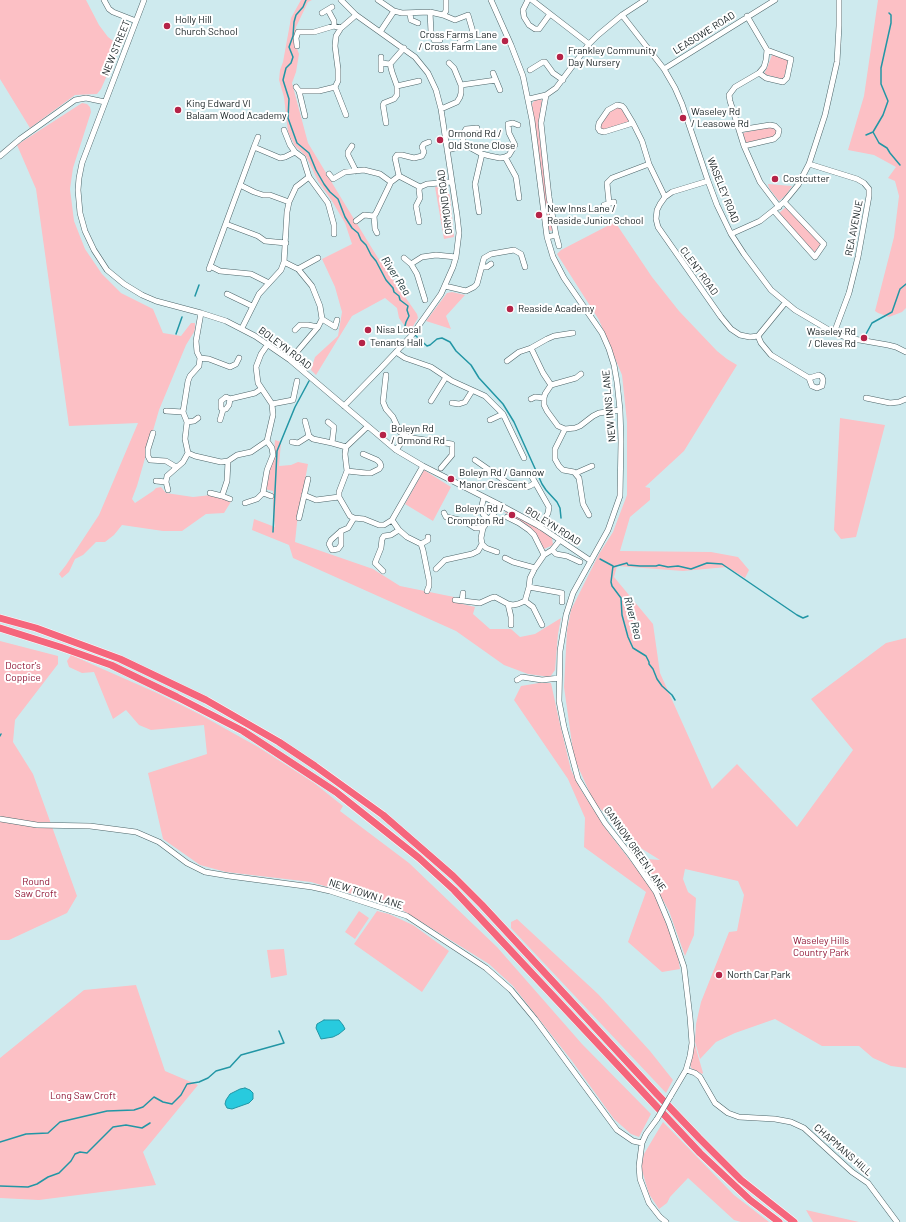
<!DOCTYPE html>
<style>
body{margin:0}
canvas{display:block;background:#ceeaee}
</style>
<canvas width="906" height="1222"></canvas>
<script>
const ctx = document.querySelector('canvas').getContext('2d');
ctx.lineJoin = 'round';
function fillPath(path, color) { ctx.fillStyle = color; ctx.fill(path, 'evenodd'); }
const poly = rows => new Path2D(rows.map(r => 'M' + r).join(''));
function strokePath(path, color, width, dash) { ctx.strokeStyle = color; ctx.lineWidth = width; ctx.lineCap = dash ? 'butt' : 'round'; ctx.setLineDash(dash || []); ctx.stroke(path); }
function label(font, color, halo, rows, align = 'center') {
  ctx.font = font + ' Barlow,sans-serif'; ctx.lineWidth = 4; ctx.setLineDash([]); ctx.textBaseline = 'middle'; ctx.strokeStyle = halo; ctx.fillStyle = color; for (const [text, x, y, turn = 0] of rows) {
    ctx.save(); ctx.translate(x, y); ctx.rotate((+turn || 0) * Math.PI / 180); ctx.textAlign = isNaN(turn) ? turn : align; if (halo) ctx.strokeText(text, 0, 0); ctx.fillText(text, 0, 0); ctx.restore();
  }
}
const green = poly([
 [0,0,86,0,99,25,108,37,120,46,101,89,97,94,75,95,30,128,0,79],
 [301,0,312,0,308,2,296,27,295,43,299,54,296,72,292,83,308,143,346,206,378,258,417,314,418,318,412,328,406,328,399,318,397,308,385,298,352,316,316,375,311,370,315,357,338,336,342,312,335,287,322,259,352,244,345,223,332,201,318,181,306,156,295,146,288,132,284,97,279,80,280,70,283,62,291,18],
 [878,0,906,0,906,308,902,312,889,317,878,313,875,311,894,237,899,196,895,181,888,178,896,167,874,155,848,150,864,96],
 [772,55,781,57,789,60,784,77,782,79,764,74,767,68],
 [538,99,542,100,539,120,539,132,547,197,553,230,552,231,548,230,532,105,533,102],
 [82,103,87,104,90,107,91,112,73,168,70,189,74,221,85,249,102,274,121,293,153,309,163,333,181,336,191,323,195,323,195,328,194,332,186,345,159,410,137,486,132,499,135,503,153,491,156,488,161,487,166,493,193,497,211,495,232,500,224,513,206,514,182,531,163,531,122,525,114,535,105,542,96,542,83,555,75,559,69,572,62,578,59,574,66,565,99,515,138,423,69,426,36,189,17,145],
 [615,107,621,108,630,121,628,123,601,130,600,126,609,111],
 [767,127,774,127,777,129,776,136,746,144,743,133],
 [768,184,792,186,786,195,779,201,769,188],
 [443,186,447,189,450,196,454,237,444,239,435,187],
 [787,206,821,244,814,253,778,214],
 [615,222,652,277,679,311,717,351,727,359,737,365,684,451,645,487,650,488,650,500,630,517,620,551,711,552,738,557,749,570,745,578,727,567,683,571,617,566,614,577,653,624,660,673,712,789,737,764,797,827,853,750,811,699,886,643,906,638,906,1068,891,1066,873,1058,859,1046,822,1046,775,1019,735,1033,716,1042,700,1059,695,1042,696,1024,701,1002,729,932,737,931,744,895,738,881,685,869,683,879,688,892,696,898,694,935,685,956,669,911,643,864,648,859,660,860,631,842,594,802,574,758,564,687,567,630,571,610,599,554,613,532,627,495,627,422,622,375,599,320,557,254,561,250],
 [452,292,465,295,446,316,451,329,426,321,447,293],
 [840,418,885,425,856,537,841,539,834,530],
 [275,440,281,442,279,466,291,465,298,462,308,464,297,523,295,542,373,569,400,586,454,597,454,602,475,607,473,614,490,629,511,629,520,637,535,634,561,618,558,634,555,670,550,677,528,674,504,665,456,631,293,558,289,545,252,530,254,519,275,527,273,514,273,491,265,489,269,470,274,455],
 [424,470,451,487,433,521,405,504],
 [504,512,506,512,534,525,552,538,553,545,544,549,537,537,521,522],
 [0,641,58,656,58,664,15,720,13,742,33,774,77,896,67,913,9,940,0,940],
 [71,655,157,693,199,714,258,747,314,783,343,806,340,811,409,863,497,947,582,1044,651,1114,639,1137,631,1134,614,1119,572,1061,513,986,489,964,399,908,311,882,226,872,200,865,163,839,148,773,207,754,204,725,151,730,139,725,126,710,113,719,94,672,82,673,69,667,67,661],
 [539,683,551,683,559,720,571,770,581,790,606,829,652,889,677,950,680,969,662,972,628,942,646,892,584,847,585,818,568,779,514,700,521,686],
 [359,911,369,918,355,939,345,932],
 [377,911,389,914,413,925,449,951,422,992,354,944],
 [517,919,598,994,650,1051,673,1080,666,1093,511,928,511,922],
 [284,949,287,975,271,978,267,950],
 [136,985,165,1071,198,1085,143,1152,156,1185,39,1200,0,1198,0,1058,84,990],
 [695,1045,703,1073,702,1074,691,1068,690,1064,692,1047],
 [663,1122,734,1195,769,1222,741,1222,734,1220,688,1178,670,1197,667,1203,659,1209,649,1194,641,1167,644,1154],
 [806,1210,859,1222,813,1222]
]);
const water = poly([
 [324,1020,339,1020,343,1025,345,1029,339,1034,333,1037,321,1039,316,1028,317,1024,324,1020],
 [245,1088,250,1090,253,1093,253,1099,249,1103,232,1109,227,1108,225,1104,226,1100,230,1094,240,1089,245,1088]
]);
const stream = poly([
 [306,0,303,7,296,15,294,22,293,36,289,47,293,57,291,63,286,68,283,80,289,99,288,118,297,143,309,153,316,170,324,184,330,192,338,199,345,217,352,228,358,233,361,240,366,245,371,255,376,261,386,280,393,288,394,292,399,296,400,300,408,306,407,310,409,316,406,322,405,326,427,346,430,345,437,339,442,338,450,342,456,351,471,365,479,378,503,404,514,422,542,484,546,490,557,502,560,508,561,518],
 [889,13,891,15,891,23,881,68,881,84,888,101,883,115,873,132,879,143,887,148,890,153,900,165],
 [866,135,873,132],
 [195,296,199,285],
 [176,334,182,317],
 [866,334,872,323,892,312,900,289,906,284],
 [273,532,277,451,295,407,309,381],
 [600,559,613,566,611,582,612,586,621,598,622,615,628,637,633,648,646,656,649,662,649,664,653,669,657,679,662,686,672,695,675,700],
 [613,567,627,563,628,565,640,566,656,566,659,565,668,567,678,566,691,569,707,563,722,564,797,615,803,618,808,616],
 [0,736,1,734],
 [0,1142,26,1134,48,1133,60,1122,107,1111,134,1110,143,1107,154,1097,163,1102,172,1104,181,1095,187,1084,199,1082,208,1078,216,1071,230,1067,241,1055,284,1043,279,1031],
 [0,1186,28,1187,37,1184,48,1177,59,1173,71,1161,75,1154,80,1152,87,1153,113,1127,126,1125,142,1128,150,1123]
]);
const minor = poly([
 [104,0,109,9,113,12,136,21],
 [144,0,82,163,79,178,78,190,80,213,85,231,94,250,107,270,124,284,142,295,156,301,201,313,226,321,255,336,290,360,396,450,423,466,500,505,539,526,591,561],
 [341,0,356,15,415,57,428,73,436,90,441,109,457,215,459,233,456,257,453,267,441,294,412,335,380,369,344,406],
 [378,0,394,11],
 [491,0,511,45,523,76,532,120,547,237,553,257,564,278,602,333,609,349,614,365,617,382,620,410,621,441,620,496,608,530,573,593,566,615,560,651,559,701,564,727,578,779,605,823,631,856,656,892,669,923,684,967,690,1017,692,1043,690,1056,686,1070,670,1097],
 [528,0,523,10,524,17,529,25,535,29,539,29,550,14],
 [532,0,589,44],
 [328,10,334,21,334,26],
 [430,12,431,32,434,40,440,40],
 [322,13,332,7],
 [410,14,411,20,418,23],
 [443,15,446,11,446,0],
 [622,15,664,69,675,88,682,104,708,181,717,205,731,234,744,254,771,290,795,310,834,333,848,338,888,345,896,347,906,352],
 [747,16,767,50,766,60,764,67,759,73,735,87,729,95,730,101,744,146,760,182,779,207],
 [380,32,394,11,402,13,430,12,443,15,455,20,468,15,473,32,472,36,460,42],
 [297,46,296,38,298,32,314,32,334,26,341,28],
 [381,57,381,70],
 [381,63,390,64,392,72,397,86,397,95,394,99,384,103,383,105,386,123],
 [390,64,404,48],
 [664,69,775,0],
 [530,70,543,62,545,62,553,73,563,80],
 [493,73,500,90],
 [759,73,766,78,783,82,787,78,791,59,767,50],
 [461,85,496,80],
 [397,86,419,81],
 [296,87,299,91,319,91,335,87,338,81,338,69,335,46,336,36,341,28,356,15],
 [335,87,346,115],
 [299,91,305,116],
 [546,95,541,123,549,197,556,235,547,237],
 [529,99,546,95,556,88,589,44,598,35,622,15,645,0],
 [441,109,457,102,460,97,461,93,461,85,454,68,449,63],
 [633,123,604,132,600,131,598,128,599,123,608,110,617,105,622,106,624,108,633,123,642,141,649,164,665,197],
 [284,130,290,145,295,152,303,158,309,177,328,203,334,225,334,234],
 [739,130,770,125,775,126,779,130,778,135,774,139,744,146],
 [258,137,254,147,273,155,280,158,285,157,295,152],
 [352,146,348,152,348,155,356,171],
 [463,146,463,134,466,129,477,128],
 [447,150,463,146,471,148,482,154,490,156,500,158,505,157,509,155,515,145,509,133,508,124,513,123,518,125],
 [0,156,20,139,75,100,86,98,105,102],
 [505,157,516,177,519,198],
 [809,164,857,179,864,183,869,189,869,196,858,257,849,293,834,333],
 [329,174,333,179,345,172,364,170,380,174,391,182],
 [399,176,395,158,397,155,402,155,414,158,422,156,424,152,422,147,424,144,429,142],
 [708,181,672,192,665,197,660,204,657,210,656,219,658,227,721,317,731,329,740,335,750,337,758,336,785,303],
 [240,185,254,192,263,195,270,195,289,202],
 [609,203,607,183,612,178,649,164],
 [604,205,614,202],
 [774,211,815,257,824,244,784,202],
 [479,212,475,184,482,154],
 [374,216,375,229,377,233],
 [356,221,364,215,374,216,376,213,391,182,399,176,420,187,427,184,452,182],
 [419,222,416,206,420,198,419,190,420,187],
 [226,224,258,236,265,241,286,243],
 [731,234,760,221,784,202,798,185,809,164,825,115,837,62,839,26,839,0],
 [556,235,559,246],
 [404,258,411,264,417,274,425,300],
 [284,262,298,269,312,286,320,306,322,319,318,327,290,360],
 [411,264,422,257,436,255,456,257],
 [210,266,220,271,251,274,269,283],
 [482,267,487,267,491,264],
 [209,269,254,147],
 [298,269,318,258],
 [445,286,466,291,474,287,477,284,484,258,491,254,514,250,521,254,525,267],
 [227,294,252,306],
 [322,319,335,327,337,320],
 [242,328,259,294,281,270,284,262,287,212,289,202,296,187,309,177],
 [295,330,300,325,308,325,318,327],
 [758,336,761,343,771,355,809,378,812,386,817,388,822,386,823,380,822,377,819,375,809,378],
 [531,348,543,373,551,385],
 [396,352,405,358,431,367,452,381,485,396,503,414,524,458],
 [200,358,209,359,230,367,236,364,239,358],
 [507,361,519,352,531,348,547,339,554,336,573,333],
 [581,374,576,378,551,385,545,394,544,398,544,405,547,411,558,426,565,429,575,428,580,426,593,416,599,413,620,410],
 [386,375,383,402,386,409,393,417,400,432,406,436,412,438,452,444,452,455,441,468],
 [866,398,890,403,899,402,906,399],
 [531,399,535,397,544,398],
 [431,401,446,377],
 [452,403,459,404,465,402,472,391],
 [272,404,293,400,297,381],
 [223,410,221,408,221,401,226,397,230,399],
 [166,411,183,412],
 [220,420,223,410,226,409,229,405,230,399,255,393,261,389],
 [490,420,503,414],
 [305,421,309,436,313,439,332,443,346,447],
 [187,422,194,421,198,418],
 [328,422,334,427,332,443],
 [367,427,346,447,345,454,347,471,339,492,339,497,350,516,354,518,364,519,379,525,384,525,392,520,423,466],
 [565,429,555,449,555,459,559,466,563,470,574,472,579,478,583,504,589,515],
 [153,433,148,449,148,456,150,460,166,461,176,467],
 [292,442,298,443,309,436],
 [396,450,406,436],
 [188,453,195,456,221,462,228,461,237,455,251,452,267,441,273,415,272,404,258,383,256,367,261,354,268,344],
 [475,460,508,483,518,484,526,487,530,486,535,483],
 [347,471,366,473,371,473,379,469,381,466,380,463,377,460,363,454],
 [576,473,592,466],
 [532,477,549,507,548,513,540,527],
 [156,481,166,482],
 [168,490,166,482,167,476,183,462,188,453,185,439,187,422,183,412,188,381,190,376,199,366,200,358,197,352,196,341,201,313],
 [210,493,222,496,227,481,228,461],
 [263,493,271,496],
 [304,495,316,500,339,497],
 [222,496,230,499],
 [484,497,482,505,482,511,483,514,489,520],
 [245,503,257,499,263,493,267,470,273,455,272,448,267,441],
 [444,513,446,517,464,521,475,528,483,528],
 [507,517,519,523,529,530,534,535,544,555],
 [299,518,308,479],
 [392,520,399,530,407,537,421,544,423,550,429,580,429,586,427,591],
 [341,531,341,545,338,549,332,550,329,544,331,540,341,531,348,528,354,518],
 [421,544,428,540,428,537],
 [482,544,486,548,497,552],
 [552,550,556,554,567,556,580,562],
 [505,558,513,562,535,568],
 [436,569,445,560,472,554,478,551,482,544,481,538,483,528,500,505],
 [383,571,375,563,381,548,382,539,384,536,391,535,399,530],
 [529,587,562,593,562,602],
 [455,600,480,603,491,598,495,597,508,604,513,605,518,604,525,601,529,587,530,578,535,568,544,555,552,550,560,540],
 [462,601,463,593],
 [525,601,533,607,542,625],
 [508,604,511,617,511,625],
 [517,680,522,677,542,680,559,678],
 [0,819,37,825,90,826,136,832,159,842,187,863,205,872,229,876,312,887,330,891,407,916,486,968,511,990,535,1019,617,1130,633,1141,642,1143],
 [686,1070,695,1073,700,1077,715,1103,728,1113,739,1117,775,1119,791,1122,804,1128,852,1172,868,1183,897,1222],
 [657,1119,646,1134,642,1143,639,1166,640,1179,649,1203,660,1217,666,1222]
]);
const highway = poly([
 [0,618,36,628,120,659,206,700,279,742,315,766,383,815,453,876,482,905,656,1093,699,1138,741,1180,794,1222],
 [0,628,60,647,111,665,177,697,243,731,336,792,419,858,454,890,700,1153,750,1200,779,1222]
]);
const minorBridge = poly([
 [657,1119,670,1097]
]);
const markers = [
 [167,26,4,"#b52347"],
 [505,41,4,"#b52347"],
 [560,57,4,"#b52347"],
 [178,110,4,"#b52347"],
 [683,118,4,"#b52347"],
 [440,140,4,"#b52347"],
 [775,179,4,"#b52347"],
 [539,215,4,"#b52347"],
 [510,309,4,"#b52347"],
 [368,330,4,"#b52347"],
 [864,338,4,"#b52347"],
 [362,343,4,"#b52347"],
 [383,435,4,"#b52347"],
 [451,479,4,"#b52347"],
 [512,515,4,"#b52347"],
 [719,975,4,"#b52347"]
];
const poiNames = [
 ["Holly Hill",175,20],
 ["Church School",175,32],
 ["Cross Farms Lane",497,35,"right"],
 ["/ Cross Farm Lane",497,47,"right"],
 ["Frankley Community",568,51],
 ["Day Nursery",568,63],
 ["King Edward VI",186,104],
 ["Balaam Wood Academy",186,116],
 ["Waseley Rd",691,112],
 ["/ Leasowe Rd",691,124],
 ["Ormond Rd /",448,134],
 ["Old Stone Close",448,146],
 ["Costcutter",783,179],
 ["New Inns Lane /",547,209],
 ["Reaside Junior School",547,221],
 ["Reaside Academy",518,309],
 ["Nisa Local",376,330],
 ["Waseley Rd",856,332,"right"],
 ["/ Cleves Rd",856,344,"right"],
 ["Tenants Hall",370,343],
 ["Boleyn Rd",391,429],
 ["/ Ormond Rd",391,441],
 ["Boleyn Rd / Gannow",459,473],
 ["Manor Crescent",459,485],
 ["Boleyn Rd /",504,509,"right"],
 ["Crompton Rd",504,521,"right"],
 ["North Car Park",727,975]
];
const streetNames = [
 ["LEASOWE ROAD",704,33,-32],
 ["NEW STREET",116,48,-68],
 ["WASELEY ROAD",723,190,68],
 ["ORMOND ROAD",445,202,-97],
 ["REA AVENUE",854,228,-79],
 ["CLENT ROAD",699,271,54],
 ["BOLEYN ROAD",285,348,37],
 ["NEW INNS LANE",609,406,-95],
 ["BOLEYN ROAD",553,526,32],
 ["GANNOW GREEN LANE",635,849,55],
 ["NEW TOWN LANE",366,894,18],
 ["CHAPMANS HILL",843,1150,41]
];
const parkNames = [
 ["Doctor's",23,666],
 ["Coppice",23,678],
 ["Round",36,882],
 ["Saw Croft",36,894],
 ["Waseley Hills",821,941],
 ["Country Park",821,953],
 ["Long Saw Croft",83,1096]
];
const waterNames = [
 ["River Rea",396,276,57],
 ["River Rea",633,618,75]
];
fillPath(green, '#fcc0c5');
fillPath(water, '#28cade');
strokePath(water, '#2296a5', 1);
strokePath(stream, '#2296a5', 1.5);
strokePath(minor, '#4d6569', 6);
strokePath(highway, '#fff', 8);
strokePath(minor, '#fff', 5);
strokePath(highway, '#f5667c', 7);
strokePath(minorBridge, '#4d6569', 6, []);
strokePath(minorBridge, '#fff', 5);
for (const [x, y, r, color] of markers) { const dot = new Path2D(); dot.arc(x, y, r, 0, 2 * Math.PI); ctx.fillStyle = color; ctx.fill(dot); strokePath(dot, '#fff', 1.5); }
label('10px', '#141e20', '#fff', poiNames, 'left');
label('10px', '#141e20', '#fff', streetNames);
label('10px', '#911736', '#fff', parkNames);
label('italic 11px', '#172f33', '#fff', waterNames);
</script>
